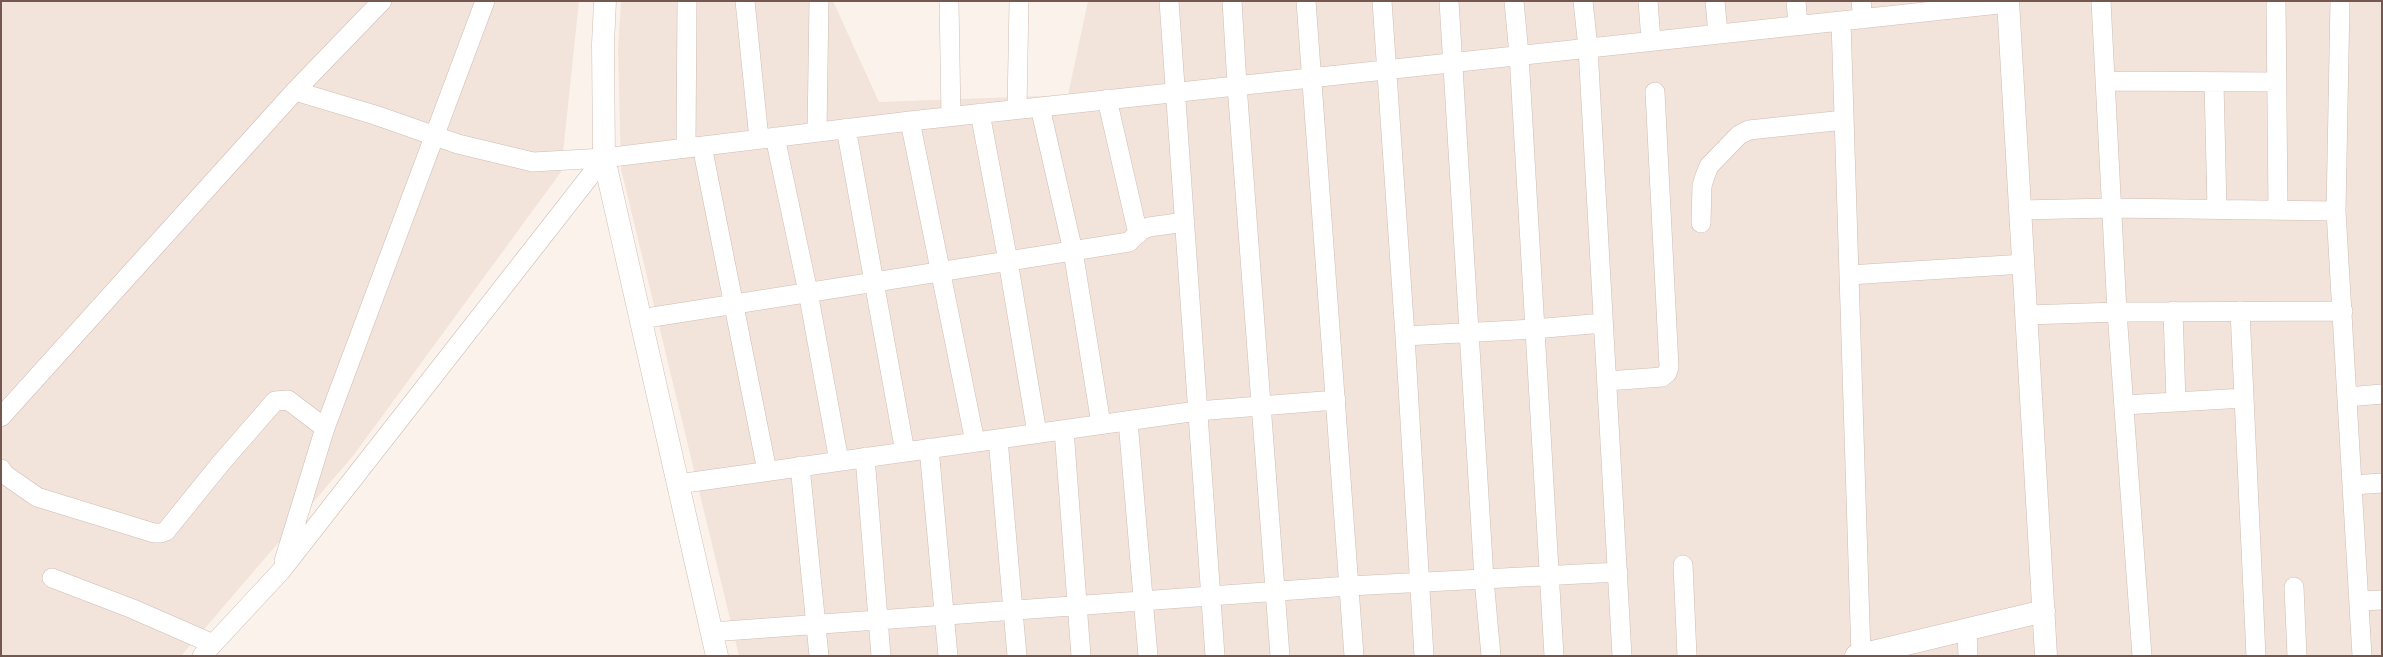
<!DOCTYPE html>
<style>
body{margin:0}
#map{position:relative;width:2383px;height:657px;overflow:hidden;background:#fbf3eb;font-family:Rubik,sans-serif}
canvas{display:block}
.frame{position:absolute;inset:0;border:2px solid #745850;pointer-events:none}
</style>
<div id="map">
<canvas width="2383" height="657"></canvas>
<div class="frame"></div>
</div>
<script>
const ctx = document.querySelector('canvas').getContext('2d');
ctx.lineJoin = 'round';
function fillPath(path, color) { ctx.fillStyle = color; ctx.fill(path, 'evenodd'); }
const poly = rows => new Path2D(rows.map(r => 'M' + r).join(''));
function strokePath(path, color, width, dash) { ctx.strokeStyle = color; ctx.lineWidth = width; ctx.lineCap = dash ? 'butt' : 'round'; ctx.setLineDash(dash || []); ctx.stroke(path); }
const residential = poly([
 [1,1,579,1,561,172,353,456,181,656,1,656],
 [621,1,833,1,879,102,1068,95,1088,1,2382,1,2382,656,739,656,621,169,618,48]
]);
const street = poly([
 [745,1,759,139],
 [949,1,951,116],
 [1169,1,1215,656],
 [1232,1,1237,85,1280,656],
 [1306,1,1354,656],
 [1382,1,1405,336,1424,656],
 [1449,1,1484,579,1491,656],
 [1514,1,1519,55,1554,656],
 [1583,1,1588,48,1622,656],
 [1648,1,1651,41],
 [1715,1,1718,34],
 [1796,1,1798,25],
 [1861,1,1863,19],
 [2101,1,2117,312,2142,656],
 [2276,1,2278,210],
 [2340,1,2336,211,2362,656],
 [1841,21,1861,655],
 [2105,81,2277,82],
 [2214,82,2217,209],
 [295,91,375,115,458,144,533,162,604,158,910,121,2008,3],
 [1107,99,1138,234],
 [1040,107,1073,251,1101,424],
 [1017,109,1019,1],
 [980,113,1008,261,1037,433],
 [910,121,975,442],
 [846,128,905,452],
 [817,132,819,1],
 [775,137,808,292,839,461],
 [702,146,767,471],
 [686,148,687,1],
 [2021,210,2111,208,2336,211],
 [1701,223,1702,186,1705,176,1709,166,1739,135,1749,130,1844,120],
 [1849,275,2024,264],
 [2173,311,2176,402],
 [2240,311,2256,656],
 [2027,315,2117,312,2343,311],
 [640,319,1129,242,1140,231,1149,227,1185,222],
 [1405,336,1534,329,1603,323],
 [1607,381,1662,377,1667,373,1669,367,1655,92],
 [2347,397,2382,394],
 [2124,405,2244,398],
 [1,417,295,91,382,1],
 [1128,421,1148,656],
 [1064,430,1081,656],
 [998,439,1017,656],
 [929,448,948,656],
 [865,457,881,656],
 [800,466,819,656],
 [1,469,4,474,37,497,154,533,161,533,166,531,221,463,275,401,288,400,325,428],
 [678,484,1197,411,1336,400],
 [2353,485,2382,483],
 [284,561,325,428,485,1],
 [1683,565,1687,656],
 [52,578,133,609,213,644],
 [2294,587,2297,656],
 [2359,601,2382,600],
 [1967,631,1968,656],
 [711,632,1349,586,1618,572],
 [202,656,281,571,604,158]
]);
const secondary = poly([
 [605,1,603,44,604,158,717,656],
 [2008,1,2046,656],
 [1856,656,2044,611]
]);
fillPath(residential, '#f2e4da');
strokePath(street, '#cfbcb4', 20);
strokePath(secondary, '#d1bbb2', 23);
strokePath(street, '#fff', 19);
strokePath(secondary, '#fff', 22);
</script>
